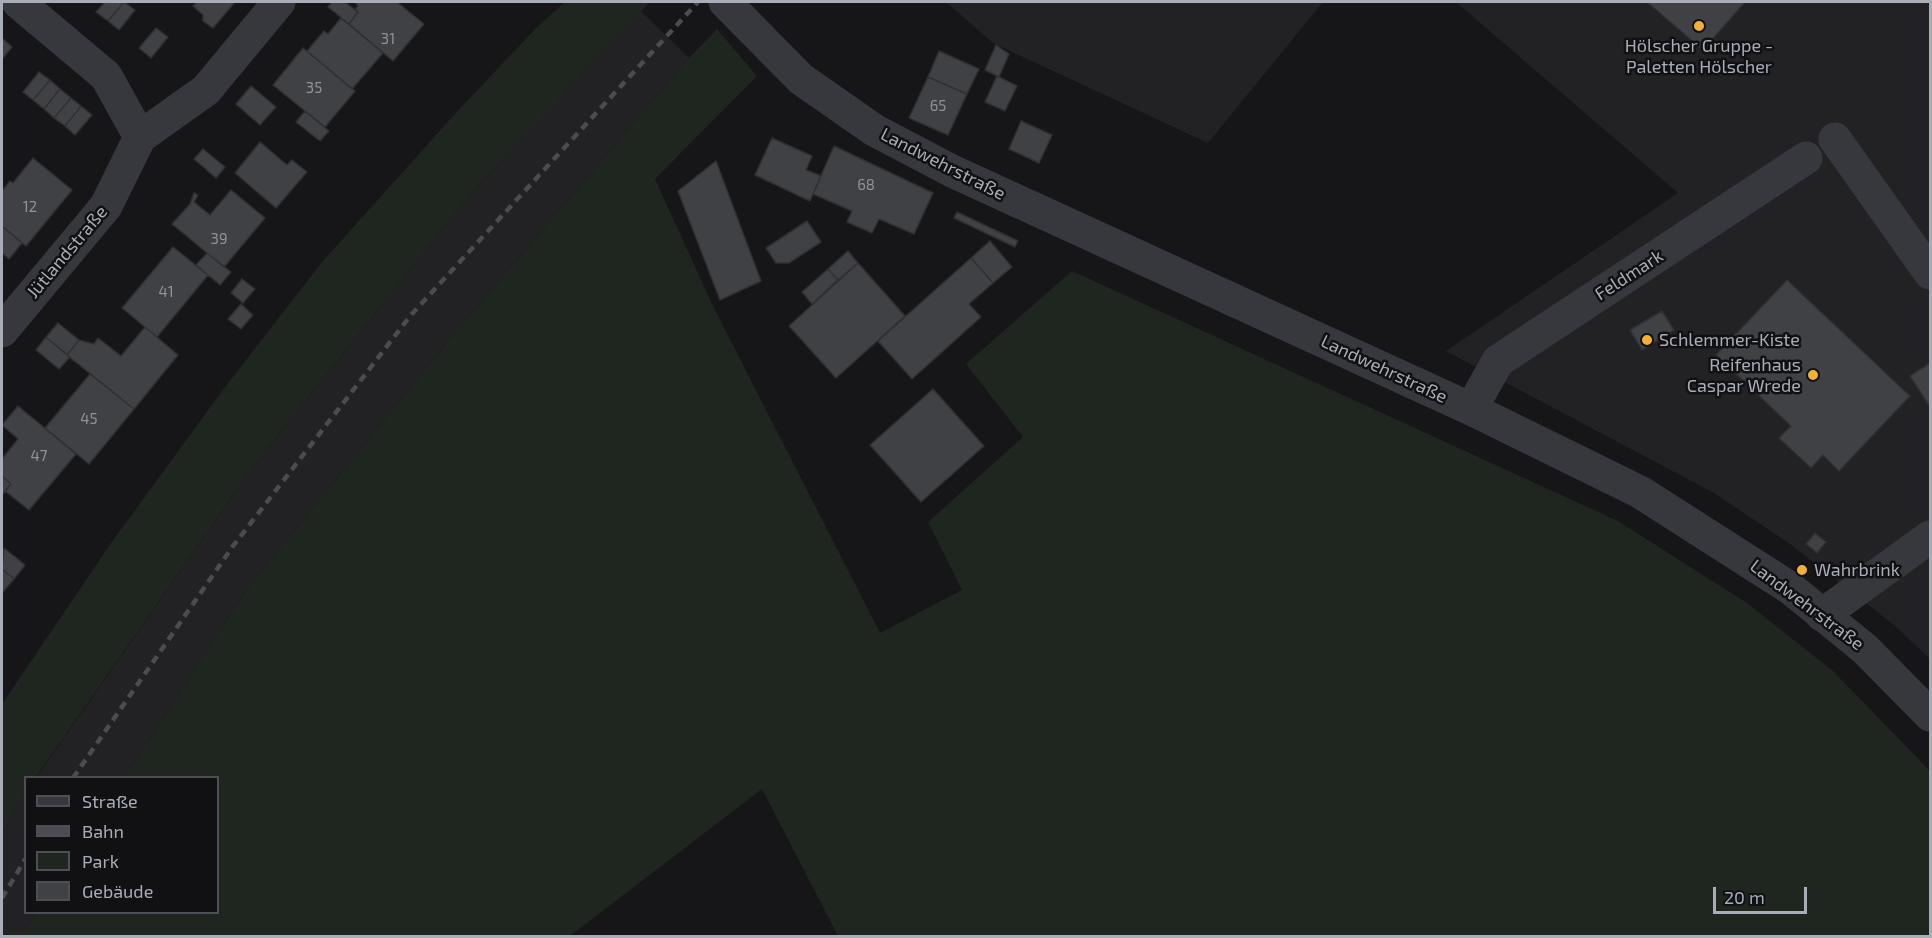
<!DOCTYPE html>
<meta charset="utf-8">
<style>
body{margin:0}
#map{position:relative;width:1932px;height:938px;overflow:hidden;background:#161618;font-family:"Exo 2",sans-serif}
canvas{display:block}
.frame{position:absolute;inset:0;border:3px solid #a8adb8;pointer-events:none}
.legend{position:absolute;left:24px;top:776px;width:195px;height:138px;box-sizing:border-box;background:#111113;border:2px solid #4d4f55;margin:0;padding:8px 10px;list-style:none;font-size:18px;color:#a8adb8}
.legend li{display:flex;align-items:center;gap:12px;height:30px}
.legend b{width:30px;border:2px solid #4d4f55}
.scale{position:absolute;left:1713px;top:887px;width:94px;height:27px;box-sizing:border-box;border:3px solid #a8adb8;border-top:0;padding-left:8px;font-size:18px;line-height:21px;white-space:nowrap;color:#a8adb8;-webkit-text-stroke:4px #111113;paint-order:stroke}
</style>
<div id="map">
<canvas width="1932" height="938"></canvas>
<div class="frame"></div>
<ul class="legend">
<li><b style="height:8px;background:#37383d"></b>Straße</li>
<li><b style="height:8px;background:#4a4c52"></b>Bahn</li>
<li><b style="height:16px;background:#1e261f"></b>Park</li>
<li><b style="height:16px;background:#404145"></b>Gebäude</li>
</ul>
<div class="scale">20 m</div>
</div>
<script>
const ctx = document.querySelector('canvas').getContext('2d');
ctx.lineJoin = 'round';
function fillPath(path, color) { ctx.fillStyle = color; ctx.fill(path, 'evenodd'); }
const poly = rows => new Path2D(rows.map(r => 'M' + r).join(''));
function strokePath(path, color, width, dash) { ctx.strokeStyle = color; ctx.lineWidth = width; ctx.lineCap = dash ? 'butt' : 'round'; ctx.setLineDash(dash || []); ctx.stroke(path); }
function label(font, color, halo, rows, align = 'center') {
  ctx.font = font + ' "Exo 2",sans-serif'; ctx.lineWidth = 5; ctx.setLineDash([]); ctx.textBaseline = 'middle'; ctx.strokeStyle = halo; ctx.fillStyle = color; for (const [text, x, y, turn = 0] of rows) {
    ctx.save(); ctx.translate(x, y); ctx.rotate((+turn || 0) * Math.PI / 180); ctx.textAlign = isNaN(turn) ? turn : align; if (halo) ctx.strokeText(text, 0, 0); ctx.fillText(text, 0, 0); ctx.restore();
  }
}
const built = poly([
 [946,2,1323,2,1208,143,993,43],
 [1456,2,1930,2,1930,659,1894,625,1790,544,1714,493,1446,351,1678,193],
 [641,11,689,58,457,330,248,588,124,777,36,778,255,464,467,198],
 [25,793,26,912,36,913,20,936,2,936,2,834]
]);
const green = poly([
 [565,2,650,2,467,198,255,464,36,777,26,778,25,793,2,834,2,704,111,543,222,391,322,262,453,116,536,28],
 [717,29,757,76,655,179,713,306,880,633,962,590,928,522,1023,437,966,364,1072,271,1618,521,1747,603,1833,671,1930,771,1930,936,838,936,762,789,570,936,20,936,36,913,218,912,218,778,124,777,248,588,457,330,689,58]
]);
const building = poly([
 [105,2,124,2,108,21,96,12,105,2],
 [124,2,135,10,119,30,108,21,124,2],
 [197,2,235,2,213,28,203,21,203,15,193,6,197,2],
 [332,2,345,2,358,12,349,24,328,7,332,2],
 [397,2,424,24,393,61,349,24,358,12,355,9,358,6,355,2,397,2],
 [1647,2,1745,2,1703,50,1647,2],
 [341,18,383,53,352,89,307,51,324,31,328,34,341,18],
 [156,28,168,37,151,58,139,48,156,28],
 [2,38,12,47,2,59,2,38],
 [996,45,1009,54,999,77,985,70,996,45],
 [303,48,355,91,325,127,273,85,303,48],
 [939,51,979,69,967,94,928,77,939,51],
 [39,72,50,80,33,100,23,92,39,72],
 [997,76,1017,86,1005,111,985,102,997,76],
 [928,77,967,94,948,135,909,118,928,77],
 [50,80,60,89,44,109,33,100,50,80],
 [251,86,276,107,260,125,236,104,251,86],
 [60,89,71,98,54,118,44,109,60,89],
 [71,98,81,106,65,126,54,118,71,98],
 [81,106,92,115,75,135,65,126,81,106],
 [305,111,329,131,320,141,296,122,305,111],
 [1021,121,1052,135,1039,163,1009,149,1021,121],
 [772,138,812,156,806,170,821,176,810,201,755,175,772,138],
 [260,142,287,165,292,160,307,172,276,208,235,173,260,142],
 [834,146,933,193,914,234,879,219,872,233,847,222,852,211,813,194,834,146],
 [203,149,225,167,216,178,194,159,203,149],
 [33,158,72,190,26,246,2,226,2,191,10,181,13,183,33,158],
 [716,161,761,281,720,300,678,191,716,161],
 [231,190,265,218,224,267,172,224,190,204,194,193,198,195,194,202,210,215,231,190],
 [957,212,1018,241,1015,247,954,218,957,212],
 [807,221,821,242,789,263,776,263,766,248,807,221],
 [2,226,22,243,9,259,2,253,2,226],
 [990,241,1012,267,993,283,971,258,990,241],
 [173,247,208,275,157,337,122,308,173,247],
 [848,251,858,263,838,280,828,269,848,251],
 [207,253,231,272,220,285,196,265,207,253],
 [971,258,993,283,969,304,981,317,912,379,878,341,971,258],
 [858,263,905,316,836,378,789,326,858,263],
 [828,269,838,280,812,304,802,292,828,269],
 [242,279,255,289,243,303,231,293,242,279],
 [1787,280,1910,396,1839,471,1823,455,1811,468,1779,438,1791,426,1716,355,1787,280],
 [241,304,253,315,241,329,228,319,241,304],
 [1662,311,1674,330,1642,350,1630,330,1662,311],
 [58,323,79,340,67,355,46,337,58,323],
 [145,327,178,355,134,409,67,355,79,340,94,344,98,338,121,356,145,327],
 [46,337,70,357,59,369,36,350,46,337],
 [1930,363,1930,407,1910,376,1930,363],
 [90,374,134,409,89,464,45,428,90,374],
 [933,389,984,446,921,502,870,445,933,389],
 [18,406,76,454,29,510,5,491,11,484,2,476,2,459,18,439,2,425,18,406],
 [2,476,11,484,2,495,2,476],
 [1815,533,1826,542,1817,553,1806,544,1815,533],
 [4,548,25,565,14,579,2,569,4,548],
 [2,569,14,579,2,593,2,569]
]);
const minor = poly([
 [18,2,106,76,140,137],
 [725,2,801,79,874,130,952,171,1471,409,1640,492,1790,588,1865,649,1930,715],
 [1835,139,1930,273],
 [2,331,106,206,140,137,206,90,279,2],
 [1471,409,1498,361,1806,158],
 [1822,615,1930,537]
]);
const rail = poly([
 [73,778,233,546,411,315,698,2],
 [2,898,26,858]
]);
const markers = [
 [1699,26,6,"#f2b134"],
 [1647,340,6,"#f2b134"],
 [1813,375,6,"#f2b134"],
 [1802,570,6,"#f2b134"]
];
const numberNames = [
 ["31",388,39],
 ["35",314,88],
 ["65",938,106],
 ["68",866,185],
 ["12",30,207],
 ["39",219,239],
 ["41",166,292],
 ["45",89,419],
 ["47",39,456]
];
const poiNames = [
 ["Hölscher Gruppe -",1699,46,"center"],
 ["Paletten Hölscher",1699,67,"center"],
 ["Schlemmer-Kiste",1659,340],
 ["Reifenhaus",1801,365,"right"],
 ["Caspar Wrede",1801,386,"right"],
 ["Wahrbrink",1814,570]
];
const streetNames = [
 ["Landwehrstraße",943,164,27],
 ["Jütlandstraße",67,252,-50],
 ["Feldmark",1629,275,-33],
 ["Landwehrstraße",1384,369,25],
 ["Landwehrstraße",1807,605,37]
];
fillPath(built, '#222225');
fillPath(green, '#1e261f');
fillPath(building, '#404145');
strokePath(building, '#303034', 1.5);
strokePath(minor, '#37383d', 33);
strokePath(rail, '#4a4c52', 4.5, [8, 6]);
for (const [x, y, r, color] of markers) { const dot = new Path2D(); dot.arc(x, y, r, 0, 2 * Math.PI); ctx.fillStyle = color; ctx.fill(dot); strokePath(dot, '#111113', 2); }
label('15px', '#8e929b', null, numberNames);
label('18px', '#a8adb8', '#111113', poiNames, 'left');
label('18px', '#a8adb8', '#111113', streetNames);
</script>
